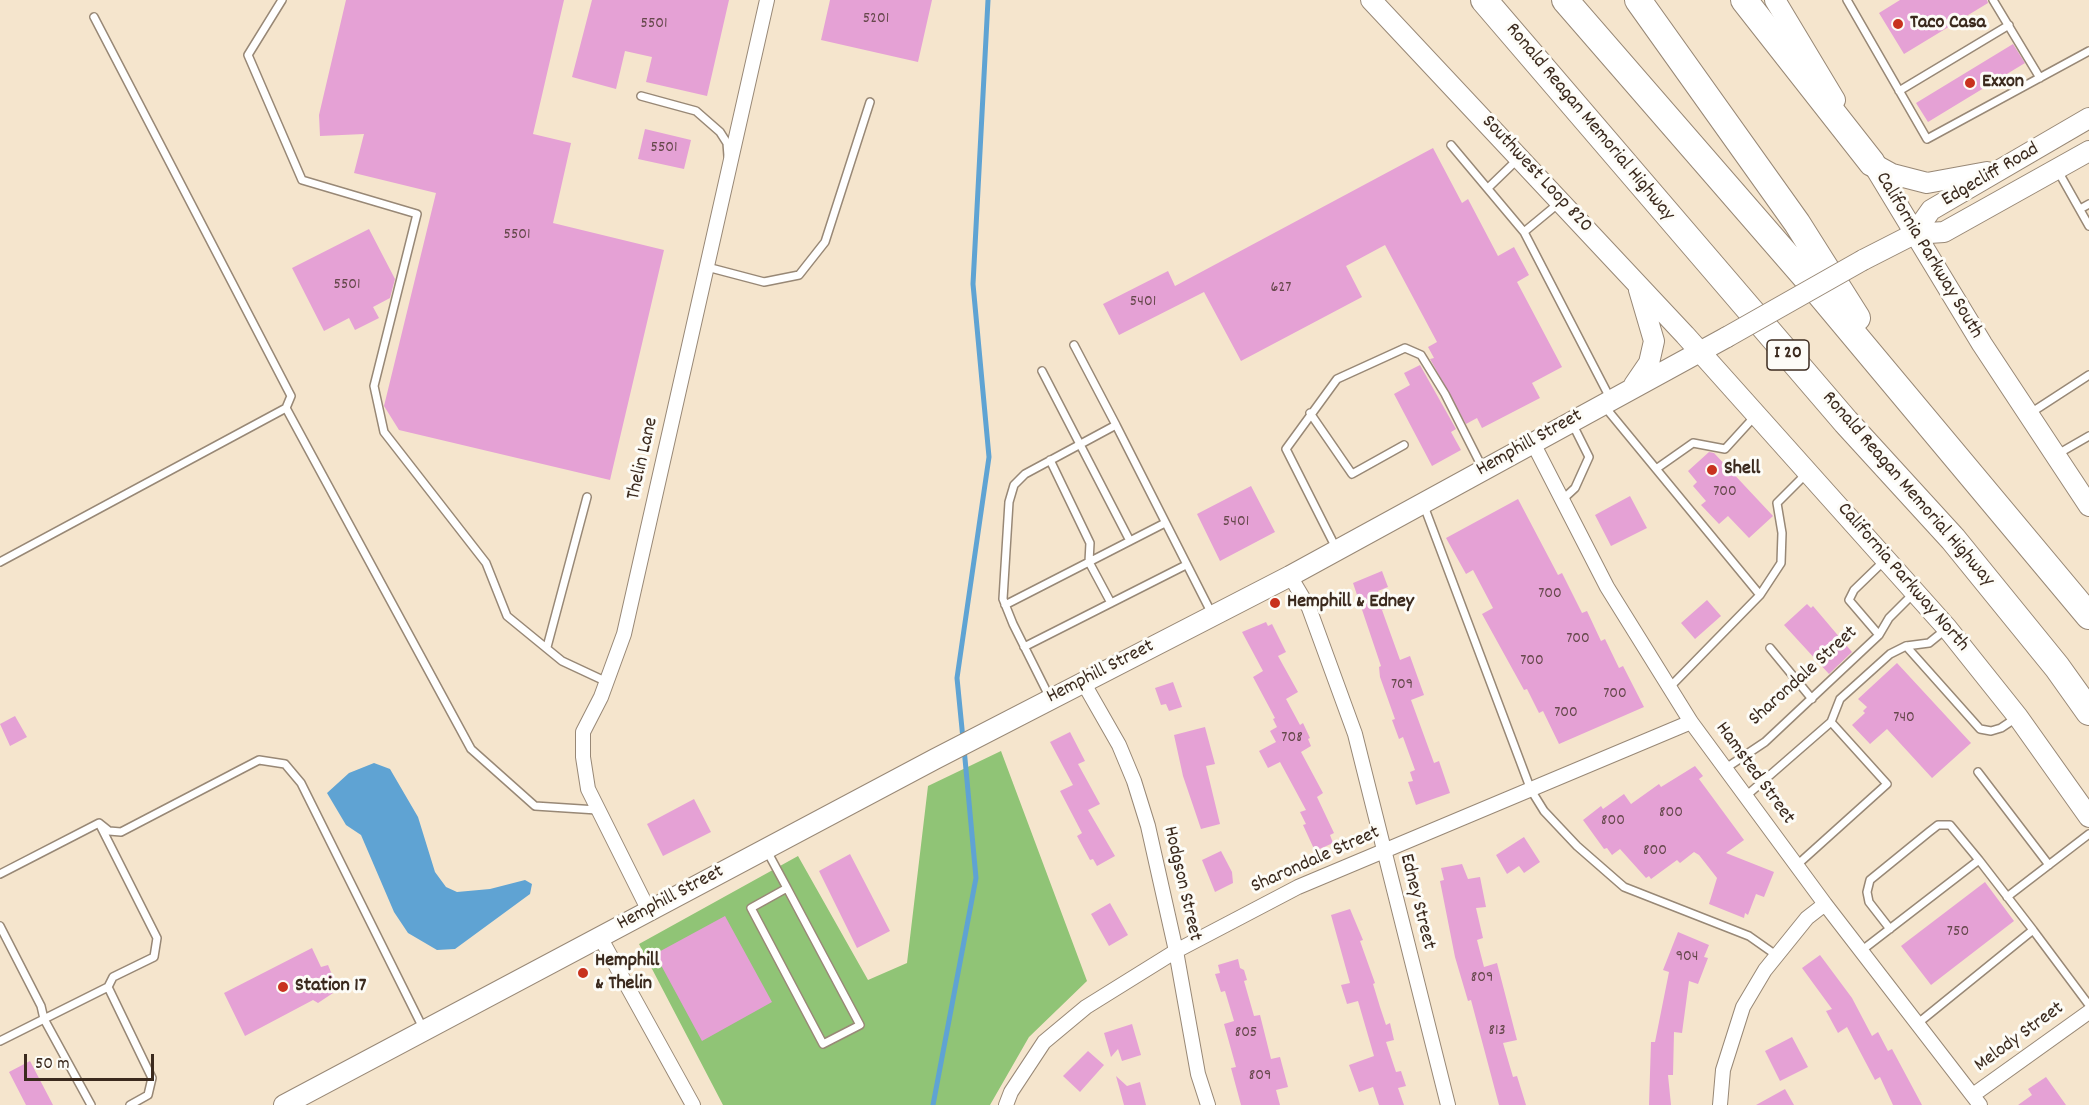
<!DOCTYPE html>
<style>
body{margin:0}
#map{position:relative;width:2089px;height:1105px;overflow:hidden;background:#f5e5cd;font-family:Dekko,sans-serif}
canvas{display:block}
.scale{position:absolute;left:24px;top:1054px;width:130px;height:27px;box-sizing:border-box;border:3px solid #3b2a1e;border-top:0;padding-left:8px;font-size:18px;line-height:21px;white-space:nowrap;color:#3b2a1e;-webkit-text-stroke:4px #fdfcf7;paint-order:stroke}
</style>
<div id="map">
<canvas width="2089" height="1105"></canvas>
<div class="scale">50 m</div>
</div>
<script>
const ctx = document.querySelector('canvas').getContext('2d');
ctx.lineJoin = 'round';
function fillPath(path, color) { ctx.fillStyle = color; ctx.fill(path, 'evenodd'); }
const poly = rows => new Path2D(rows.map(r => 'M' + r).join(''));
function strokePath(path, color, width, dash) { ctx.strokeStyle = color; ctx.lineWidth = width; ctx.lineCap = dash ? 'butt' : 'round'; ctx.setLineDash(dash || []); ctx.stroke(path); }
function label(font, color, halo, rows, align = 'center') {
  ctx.font = font + ' Dekko,sans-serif'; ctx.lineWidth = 6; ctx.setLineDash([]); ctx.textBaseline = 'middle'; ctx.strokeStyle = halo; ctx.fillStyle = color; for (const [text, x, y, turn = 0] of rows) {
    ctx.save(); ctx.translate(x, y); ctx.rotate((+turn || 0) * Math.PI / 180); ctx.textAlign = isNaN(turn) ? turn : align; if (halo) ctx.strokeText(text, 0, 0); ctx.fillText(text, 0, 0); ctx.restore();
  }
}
const green = poly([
 [1001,751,1087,981,1029,1037,990,1105,723,1105,639,944,798,856,868,980,907,963,928,786]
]);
const water = poly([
 [374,763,390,769,418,817,435,872,446,887,457,892,490,889,525,880,532,884,530,894,455,949,437,950,408,933,394,912,361,835,346,825,327,793,349,773]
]);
const stream = poly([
 [963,739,957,678,989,457,973,284,988,0],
 [933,1105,976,878,964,748]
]);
const building = poly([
 [346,0,564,0,533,134,571,143,553,223,664,250,610,480,399,430,384,406,436,193,354,173,364,134,320,136,319,115],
 [592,0,729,0,707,96,646,82,652,57,625,51,616,89,572,77],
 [830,0,932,0,918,62,821,40],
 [1900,0,1987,0,1988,3,1904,54,1879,13],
 [2013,44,2025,63,1928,122,1916,103],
 [645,129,691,140,684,169,638,159],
 [1433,148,1462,203,1468,199,1498,256,1514,247,1529,275,1517,282,1562,367,1532,383,1540,398,1482,428,1477,418,1466,424,1430,359,1434,358,1428,347,1437,342,1385,245,1346,266,1362,297,1241,361,1204,292,1119,335,1103,304,1168,271,1175,286],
 [369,229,395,279,390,298,373,307,379,318,355,330,349,318,324,331,292,268],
 [1420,365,1456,429,1451,432,1461,450,1432,466,1394,394,1410,385,1404,373],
 [1709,452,1714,453,1773,516,1749,538,1728,516,1719,524,1701,505,1706,501,1693,486,1697,482,1688,471],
 [1251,486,1275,532,1220,561,1197,514],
 [1630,496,1647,528,1611,546,1595,515],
 [1518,499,1558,575,1562,573,1582,613,1587,611,1601,641,1605,639,1619,668,1623,666,1644,707,1559,744,1543,711,1539,713,1527,689,1524,690,1482,614,1493,608,1473,570,1466,574,1446,538],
 [1382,571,1388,587,1378,591,1385,609,1382,610,1400,660,1410,656,1424,695,1411,700,1434,763,1439,761,1450,793,1416,805,1408,782,1413,781,1410,772,1415,770,1403,737,1399,739,1392,720,1395,719,1380,677,1379,667,1381,666,1353,583],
 [1707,600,1721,616,1695,639,1681,623],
 [1807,604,1811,608,1813,606,1852,652,1829,674,1784,625],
 [1266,622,1268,626,1272,624,1286,652,1278,656,1298,692,1286,699,1300,725,1303,723,1310,738,1308,739,1311,746,1301,752,1323,793,1317,797,1334,833,1330,835,1333,843,1315,851,1303,825,1306,824,1300,812,1306,810,1280,762,1268,768,1259,751,1276,742,1270,731,1277,727,1273,719,1275,718,1253,677,1263,671,1242,632],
 [1897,663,1971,743,1932,778,1887,729,1870,744,1852,725,1865,713,1863,711,1867,707,1858,699],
 [1173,682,1182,707,1169,711,1166,704,1161,705,1155,688],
 [15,716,27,737,10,746,0,724],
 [1205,727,1215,764,1206,766,1220,824,1201,829,1183,776,1174,735],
 [1070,732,1085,761,1078,764,1100,804,1088,810,1115,856,1097,866,1093,859,1090,860,1077,836,1082,833,1060,791,1073,785,1050,742],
 [1695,766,1703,776,1699,779,1744,840,1726,853,1774,872,1764,897,1756,894,1748,915,1745,913,1744,918,1709,904,1717,878,1699,855,1694,852,1680,863,1677,860,1651,879,1649,876,1646,878,1620,849,1612,855,1607,848,1604,849,1583,820,1601,806,1603,809,1624,794,1631,804,1659,784,1661,787],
 [694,799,711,832,663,856,647,824],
 [1524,837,1540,862,1524,873,1519,866,1507,874,1496,855],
 [1221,851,1232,872,1233,883,1215,892,1202,860],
 [850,854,890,931,857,948,819,871],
 [1462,864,1468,879,1480,877,1486,907,1476,908,1483,938,1477,940,1484,967,1497,963,1517,1040,1503,1043,1513,1077,1517,1076,1526,1105,1499,1105,1471,1000,1468,1001,1455,957,1440,881,1444,880,1441,868],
 [1985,882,2014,921,1931,985,1901,946],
 [1110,903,1128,935,1109,946,1091,914],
 [1350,909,1363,940,1360,941,1375,983,1373,984,1380,1007,1386,1025,1390,1023,1394,1040,1386,1042,1396,1072,1401,1071,1406,1086,1398,1088,1404,1105,1379,1105,1373,1087,1359,1092,1349,1065,1374,1056,1358,1001,1347,1004,1341,985,1350,983,1331,915],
 [725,916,772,1002,702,1041,655,954],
 [1678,932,1709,945,1704,957,1708,958,1698,984,1689,981,1682,1033,1674,1032,1673,1075,1668,1075,1671,1105,1649,1105,1651,1042,1655,1042,1669,972,1663,970],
 [312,948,321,967,328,965,333,977,328,982,333,993,318,1003,313,1000,245,1036,224,993],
 [1820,955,1852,998,1872,1036,1878,1032,1888,1051,1892,1049,1922,1105,1893,1105,1880,1077,1875,1080,1847,1027,1838,1033,1826,1011,1832,1009,1802,968],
 [1238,959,1240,968,1244,970,1247,980,1244,981,1254,1016,1260,1015,1271,1059,1280,1057,1288,1087,1276,1090,1280,1105,1241,1105,1231,1068,1236,1067,1224,1024,1234,1021,1225,991,1221,992,1215,974,1220,973,1218,965],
 [1132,1024,1141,1055,1122,1061,1118,1049,1111,1057,1104,1033],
 [1792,1037,1808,1067,1780,1081,1765,1051],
 [1088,1051,1104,1065,1080,1092,1063,1076],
 [30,1061,53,1105,26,1105,9,1072],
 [1116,1076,1127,1086,1140,1082,1146,1105,1124,1105],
 [2046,1077,2066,1105,2018,1105,2032,1095,2028,1089],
 [1785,1089,1794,1105,1756,1105]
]);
const service = poly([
 [282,0,248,55,302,180,417,214,374,386,384,432,486,563,507,616,562,661,607,682],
 [1847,0,1927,139,2089,51],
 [1993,0,2040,78],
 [94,17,291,396,286,408],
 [1899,91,2009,25],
 [641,96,696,111,720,132,727,143,728,156],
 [1451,145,1524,232,1610,398],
 [2058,171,2089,226],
 [1488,188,1518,159],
 [2080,209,2089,204],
 [1524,232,1559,203],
 [707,267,764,282,799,275,825,242,870,102],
 [1074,345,1116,425],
 [1042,371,1130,541],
 [1605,407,1760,595],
 [1310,413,1352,474,1404,445],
 [2029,414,2089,375],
 [2056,455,2089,436],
 [1050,460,1090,543,1089,562,1111,603],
 [1656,469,1693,443,1725,449,1756,415],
 [1561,501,1575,488,1589,457,1572,423],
 [1424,506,1531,790,1544,811,1577,846,1624,887,1749,936,1776,955],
 [1336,548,1286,449,1337,379,1405,348,1421,355,1445,394,1482,467],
 [1885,560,1854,590,1849,600,1879,635,1889,618,1913,594],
 [0,562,286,408,471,749,535,806,597,810],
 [1005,605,1165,523],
 [1906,646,1980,729,1991,731,2001,728,2016,718],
 [547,647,587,497],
 [1024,647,1186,565],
 [1770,648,1812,699],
 [1669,688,1760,595,1781,563,1782,533,1777,503,1807,473],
 [1049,696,1013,624,1003,599,1009,502,1014,485,1025,474,1116,425,1212,614],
 [1831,722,1840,699,1890,654,1906,646,1929,643,1945,630],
 [1726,768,1765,742,1879,635],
 [1978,772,2049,865],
 [1746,796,1831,722,1887,784,1797,865],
 [101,827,157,938,154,957,113,977,108,987,152,1078,148,1095,130,1105],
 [767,851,787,888,751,908,823,1044,860,1025,787,888],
 [0,874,99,823,109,831,121,832,259,760,285,764,301,783,423,1028],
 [2007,897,2089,834],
 [0,926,41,1006,44,1019,0,1041],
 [1890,929,1869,902,1867,892,1870,880,1929,832,1938,825,1950,825,1979,860],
 [2033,930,2089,1005],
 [1861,951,1979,860,2033,930,1917,1024],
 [91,1105,44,1019,108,987]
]);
const minor = poly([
 [1533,443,1607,587,1691,722,1825,904,1980,1105],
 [1290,576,1309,608,1355,734,1448,1105],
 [1083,682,1119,745,1134,781,1148,826,1176,951,1198,1074,1208,1105],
 [649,911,588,789,583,757,583,732,601,697,624,634,767,0],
 [600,937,693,1105],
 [1973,1095,2089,1012],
 [1006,1105,1011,1092,1044,1042,1086,1007,1176,951,1298,887,1691,722],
 [1720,1105,1723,1070,1743,1007,1765,970,1807,918,1825,904]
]);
const secondary = poly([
 [1371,0,1685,335,1947,628,2018,717,2089,817],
 [1775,0,1835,100],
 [1865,151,1982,344,2089,506],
 [1872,163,1892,174,1927,183,1987,172],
 [1914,234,1931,210,2089,118],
 [1863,260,1914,234,1944,232,2089,151],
 [1634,385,1649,363,1654,341,1639,290],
 [284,1105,935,759,1290,576,1727,337]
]);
const motorway = poly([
 [1484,0,1846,422,1953,539,2057,667,2089,712],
 [1565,0,1809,281,2089,616],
 [1638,0,1797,223,1857,318],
 [1744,0,1872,163]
]);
const secondaryBridge = poly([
 [1727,337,1863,260]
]);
const markers = [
 [1898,24,6,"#c8321e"],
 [1970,83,6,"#c8321e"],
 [1712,470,6,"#c8321e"],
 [1275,603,6,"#c8321e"],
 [583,973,6,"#c8321e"],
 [283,987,6,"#c8321e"]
];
const numberNames = [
 ["5201",876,20],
 ["5501",654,25],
 ["5501",664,149],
 ["5501",517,236],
 ["5501",347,286],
 ["627",1281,289],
 ["5401",1143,303],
 ["700",1725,493],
 ["5401",1236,523],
 ["700",1550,595],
 ["700",1578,640],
 ["700",1532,662],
 ["709",1402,686],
 ["700",1615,695],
 ["700",1566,714],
 ["740",1904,719],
 ["708",1292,739],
 ["800",1671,814],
 ["800",1613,822],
 ["800",1655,852],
 ["750",1958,933],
 ["904",1687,958],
 ["809",1482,979],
 ["813",1497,1032],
 ["805",1246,1034],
 ["809",1260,1077]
];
const shields = [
 [1788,355,42]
];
const shieldNames = [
 ["I 20",1788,355]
];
const poiNames = [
 ["Taco Casa",1910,24],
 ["Exxon",1982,83],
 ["Shell",1724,470],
 ["Hemphill & Edney",1287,603],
 ["Hemphill",595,962],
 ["& Thelin",595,985],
 ["Station 17",295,987]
];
const streetNames = [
 ["Ronald Reagan Memorial Highway",1589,123,50],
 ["Southwest Loop 820",1536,175,47],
 ["Edgecliff Road",1991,176,-30],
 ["California Parkway South",1928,256,59],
 ["Hemphill Street",1530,444,-29],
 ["Thelin Lane",644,459,-77],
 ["Ronald Reagan Memorial Highway",1907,490,49],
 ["California Parkway North",1902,578,49],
 ["Hemphill Street",1101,673,-27],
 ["Sharondale Street",1804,677,-42],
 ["Hamsted Street",1754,774,54],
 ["Sharondale Street",1316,861,-24],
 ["Hodgson Street",1181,884,77],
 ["Hemphill Street",671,899,-28],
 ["Edney Street",1416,902,76],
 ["Melody Street",2020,1038,-36]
];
fillPath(green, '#90c476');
fillPath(water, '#5fa3d3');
strokePath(stream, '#5fa3d3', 5);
fillPath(building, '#e5a1d5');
strokePath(service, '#988876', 10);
strokePath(minor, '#988876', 16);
strokePath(secondary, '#988876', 22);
strokePath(motorway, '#988876', 28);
strokePath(service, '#fff', 7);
strokePath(minor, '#fff', 14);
strokePath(secondary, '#fff', 20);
strokePath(motorway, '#fff', 26);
strokePath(secondaryBridge, '#988876', 22, []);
strokePath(secondaryBridge, '#fff', 20);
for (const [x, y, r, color] of markers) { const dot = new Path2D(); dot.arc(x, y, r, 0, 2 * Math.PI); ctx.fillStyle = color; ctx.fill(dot); strokePath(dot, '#fdfcf7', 2); }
label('16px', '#66484c', null, numberNames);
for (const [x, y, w] of shields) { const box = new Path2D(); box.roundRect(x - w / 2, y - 15, w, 30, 4.5); ctx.fillStyle = '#fdfcf7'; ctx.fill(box); strokePath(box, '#3b2a1e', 1.5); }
label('bold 18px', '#3b2a1e', null, shieldNames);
label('bold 20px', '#3b2a1e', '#fdfcf7', poiNames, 'left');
label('20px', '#3b2a1e', '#fdfcf7', streetNames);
</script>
